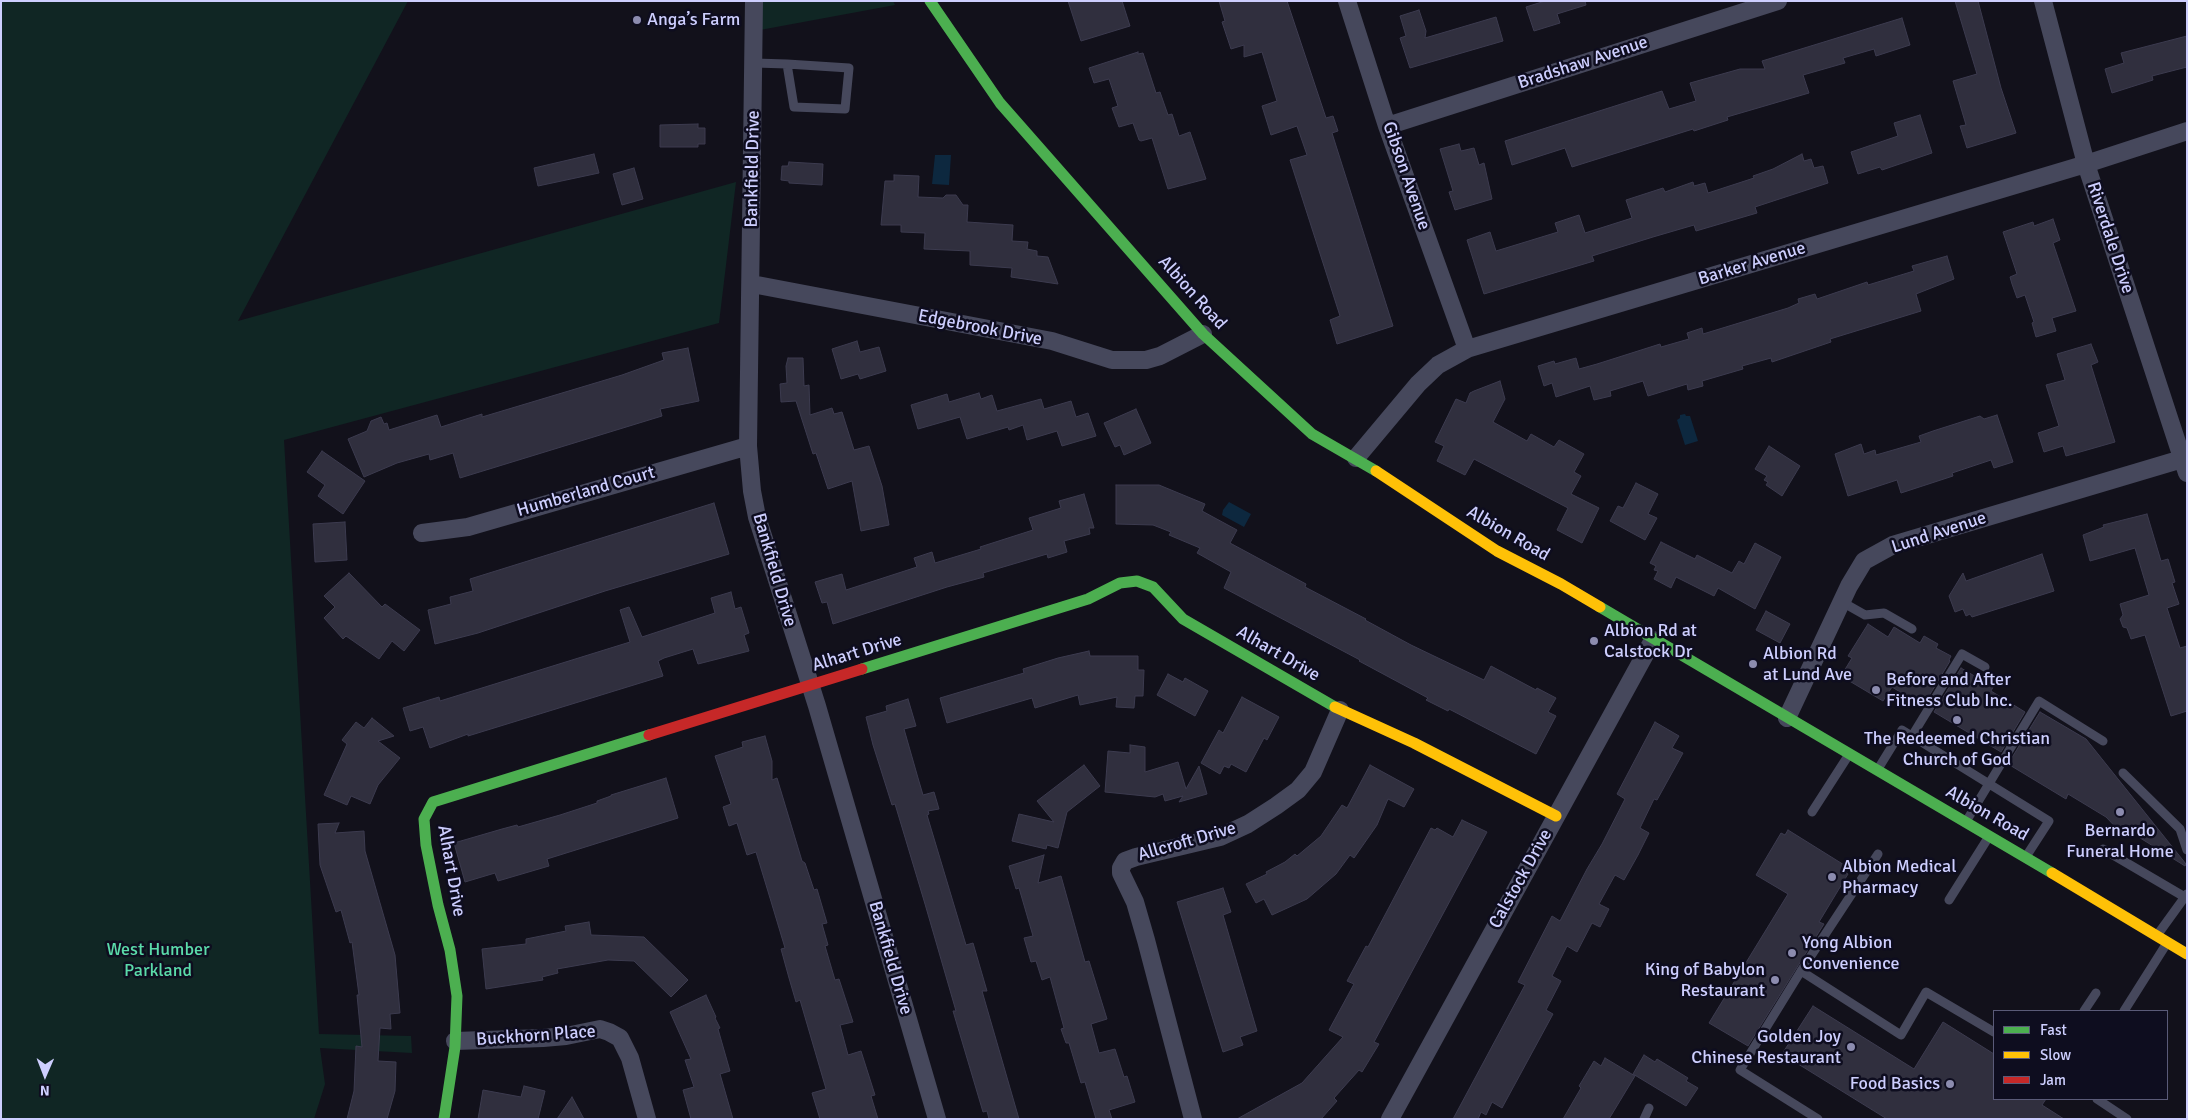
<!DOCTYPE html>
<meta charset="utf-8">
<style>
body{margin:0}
#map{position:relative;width:2188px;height:1120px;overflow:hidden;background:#12111b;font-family:Signika,sans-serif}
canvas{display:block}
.frame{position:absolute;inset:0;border:2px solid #cdcefe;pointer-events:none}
.legend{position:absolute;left:1993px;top:1010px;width:175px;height:90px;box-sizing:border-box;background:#0e0d1f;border:1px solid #5a5a78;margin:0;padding:6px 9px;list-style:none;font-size:15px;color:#cdcefe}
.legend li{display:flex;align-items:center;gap:10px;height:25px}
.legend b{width:25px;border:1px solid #5a5a78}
.north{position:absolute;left:20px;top:1050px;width:50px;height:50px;-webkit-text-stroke:4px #0e0d1f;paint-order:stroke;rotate:181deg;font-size:14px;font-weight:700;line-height:20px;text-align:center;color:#cdcefe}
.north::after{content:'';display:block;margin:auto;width:18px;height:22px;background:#cdcefe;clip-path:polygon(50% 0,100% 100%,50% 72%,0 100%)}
</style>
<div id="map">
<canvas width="2188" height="1120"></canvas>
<div class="frame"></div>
<ul class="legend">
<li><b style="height:6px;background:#4caf50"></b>Fast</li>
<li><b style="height:6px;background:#ffc107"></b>Slow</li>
<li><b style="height:6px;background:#c62828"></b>Jam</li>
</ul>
<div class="north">N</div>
</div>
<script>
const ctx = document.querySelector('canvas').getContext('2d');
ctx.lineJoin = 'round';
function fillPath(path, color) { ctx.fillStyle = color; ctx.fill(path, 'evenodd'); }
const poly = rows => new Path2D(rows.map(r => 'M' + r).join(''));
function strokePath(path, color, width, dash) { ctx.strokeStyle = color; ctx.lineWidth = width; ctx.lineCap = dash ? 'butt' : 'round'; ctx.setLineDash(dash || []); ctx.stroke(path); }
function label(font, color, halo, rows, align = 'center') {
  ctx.font = font + ' Signika,sans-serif'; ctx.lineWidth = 5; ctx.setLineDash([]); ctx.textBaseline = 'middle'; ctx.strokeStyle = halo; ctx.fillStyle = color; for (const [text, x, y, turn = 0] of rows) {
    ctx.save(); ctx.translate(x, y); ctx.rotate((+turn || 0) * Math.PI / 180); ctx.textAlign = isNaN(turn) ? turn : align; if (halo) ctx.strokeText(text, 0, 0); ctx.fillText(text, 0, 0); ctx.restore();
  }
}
const green = poly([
 [1,1,408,1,238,321,736,182,719,323,284,440,319,1034,411,1036,412,1053,320,1048,325,1084,314,1119,1,1119],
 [760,1,893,1,895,5,760,30]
]);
const water = poly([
 [935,155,951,155,949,185,932,184],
 [1685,414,1686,416,1690,416,1698,441,1685,445,1677,420,1680,418,1680,415],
 [1229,502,1251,514,1244,527,1222,515,1223,510]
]);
const building = poly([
 [1068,1,1122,1,1130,26,1081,41,1068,1],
 [1219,1,1287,1,1326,118,1333,116,1338,131,1332,133,1393,326,1337,344,1330,320,1340,316,1290,160,1307,155,1297,126,1271,135,1262,106,1277,101,1262,52,1244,57,1244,45,1231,49,1222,22,1225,21,1219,1],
 [1545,1,1585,1,1586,5,1557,14,1560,23,1534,31,1526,7,1545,1],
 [1955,1,1978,1,2001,88,2016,133,1967,148,1960,126,1966,125,1953,81,1977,74,1955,1],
 [1419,10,1426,31,1425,38,1496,17,1503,41,1410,68,1400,38,1406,36,1400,16,1419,10],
 [1902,18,1910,45,1876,56,1874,49,1843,58,1845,63,1803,75,1809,93,1727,117,1728,120,1694,131,1693,129,1572,167,1565,148,1512,165,1505,141,1662,91,1669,109,1696,101,1690,83,1740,69,1765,69,1762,61,1902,18],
 [2187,36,2187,67,2152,76,2153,80,2112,93,2105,69,2124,63,2121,53,2187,36],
 [1138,52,1138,54,1143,53,1156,93,1160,92,1168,115,1172,114,1179,136,1190,132,1206,179,1168,189,1152,138,1141,141,1139,140,1133,123,1119,127,1112,108,1118,106,1109,79,1094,83,1089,68,1138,52],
 [1920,115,1932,153,1882,170,1880,167,1858,174,1851,152,1898,136,1894,123,1920,115],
 [698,124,698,128,705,128,705,144,698,144,698,147,660,147,660,125,698,124],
 [1459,144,1461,151,1474,148,1479,165,1484,163,1492,199,1455,210,1449,192,1453,191,1440,149,1459,144],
 [594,154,599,173,538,186,534,168,594,154],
 [1802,154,1804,161,1811,159,1814,168,1823,166,1828,183,1755,207,1757,213,1696,231,1694,225,1653,237,1592,256,1594,261,1484,294,1467,240,1490,232,1496,251,1558,232,1555,223,1579,215,1585,233,1632,218,1626,200,1663,188,1665,192,1693,182,1694,186,1705,183,1708,193,1754,178,1753,176,1773,169,1802,154],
 [789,162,823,164,822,185,789,183,789,181,781,180,782,166,788,166,789,162],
 [634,168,643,199,622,205,613,174,634,168],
 [894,175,919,176,918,197,943,198,946,195,956,195,963,205,968,205,967,222,1013,225,1012,241,1028,242,1027,249,1037,251,1037,256,1048,257,1058,284,1011,277,1012,268,970,265,970,251,924,249,925,233,901,232,901,225,881,225,885,181,894,181,894,175],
 [2053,219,2060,240,2053,243,2076,311,2052,318,2056,331,2036,337,2032,323,2034,322,2025,295,2017,298,2012,284,2010,277,2017,274,2003,232,2033,222,2034,226,2053,219],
 [1947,256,1954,279,1916,294,1921,311,1830,339,1831,342,1772,362,1771,358,1742,366,1743,369,1702,381,1703,386,1688,390,1687,384,1648,396,1643,381,1610,391,1611,396,1594,400,1590,386,1556,397,1552,383,1544,386,1538,366,1554,361,1555,364,1576,358,1579,369,1597,364,1660,344,1661,347,1689,339,1687,333,1702,328,1703,334,1788,308,1799,303,1798,299,1815,294,1817,299,1867,282,1868,285,1914,271,1912,266,1947,256],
 [857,341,860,352,879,347,886,371,860,379,858,374,841,379,832,349,857,341],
 [2091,344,2098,362,2091,365,2115,442,2066,456,2063,446,2044,452,2038,433,2059,426,2046,385,2065,380,2057,354,2091,344],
 [688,348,699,401,660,409,662,416,460,478,453,453,430,460,429,454,397,463,364,477,348,439,367,431,371,421,381,417,384,424,387,423,389,430,437,415,441,427,482,414,482,417,622,375,664,360,662,353,688,348],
 [788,358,803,358,804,386,809,385,810,415,832,408,834,414,842,412,854,450,869,446,882,486,889,525,861,531,852,481,828,489,816,453,813,454,796,401,781,402,780,384,787,383,786,366,788,358],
 [1500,381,1505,399,1493,422,1527,441,1531,434,1554,447,1559,440,1584,454,1574,472,1581,476,1571,494,1599,508,1582,543,1557,530,1568,508,1474,459,1465,475,1437,461,1444,446,1435,442,1456,399,1466,403,1470,393,1474,391,1500,381],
 [979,393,981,399,992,395,997,411,1041,399,1044,409,1071,401,1076,417,1088,413,1096,436,1062,446,1057,431,1027,440,1023,425,1009,430,1008,427,967,439,960,417,918,429,911,405,947,394,949,402,979,393],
 [1136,409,1151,443,1124,455,1120,445,1115,447,1104,423,1136,409],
 [1997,415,2013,462,1994,468,1991,460,1952,473,1953,476,1901,493,1897,480,1848,496,1835,454,1861,444,1864,454,1875,450,1876,455,1921,442,1919,436,1933,431,1980,416,1984,419,1997,415],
 [1769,446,1800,466,1782,496,1766,485,1768,482,1764,480,1767,476,1755,469,1769,446],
 [322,451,365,481,343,514,318,496,325,485,307,472,322,451],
 [1636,483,1658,494,1648,514,1657,518,1645,540,1610,521,1618,506,1623,508,1636,483],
 [1116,485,1159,485,1205,504,1202,511,1237,530,1230,543,1306,584,1305,587,1366,619,1365,620,1411,645,1484,680,1491,666,1536,690,1537,688,1556,698,1548,712,1556,716,1536,754,1449,709,1448,711,1426,700,1428,698,1359,661,1360,660,1224,588,1231,572,1197,553,1200,548,1169,535,1171,532,1153,525,1116,524,1116,485],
 [1084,494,1094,528,1089,528,1090,534,1064,541,1067,552,1048,558,1047,554,983,573,984,577,947,587,833,624,827,602,822,603,815,582,842,574,846,590,917,567,914,558,932,552,935,563,981,549,980,547,1033,530,1029,518,1061,508,1059,501,1084,494],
 [714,503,729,554,605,591,478,633,435,644,428,610,451,604,450,597,473,591,470,579,714,503],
 [2147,514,2161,561,2168,559,2175,582,2172,583,2179,604,2167,608,2180,648,2187,646,2187,711,2171,716,2145,635,2131,639,2127,628,2123,627,2120,619,2123,615,2120,604,2149,595,2135,548,2090,561,2083,535,2104,527,2103,525,2147,514],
 [345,522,347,560,315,562,313,524,345,522],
 [1661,542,1695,559,1697,555,1732,573,1739,561,1744,564,1755,543,1781,557,1755,609,1718,588,1714,596,1676,577,1671,588,1654,579,1658,571,1654,570,1656,566,1650,563,1661,542],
 [2042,554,2054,591,1972,617,1970,614,1966,616,1963,609,1955,612,1949,596,1963,573,1966,581,2042,554],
 [349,573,382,607,385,604,420,630,404,651,392,641,379,659,346,636,343,639,324,618,335,607,324,596,349,573],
 [731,592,735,609,741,607,749,633,744,635,749,651,698,664,693,649,664,658,658,661,663,676,468,736,468,734,430,748,423,727,410,731,403,708,439,697,440,701,630,642,620,610,629,607,642,637,715,613,711,598,731,592],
 [1766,611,1790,624,1780,643,1756,630,1766,611],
 [1868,624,1888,637,1894,627,1920,643,1924,636,1938,644,1936,648,1951,656,1949,660,1950,661,1923,706,1892,687,1883,701,1841,676,1852,658,1848,656,1868,624],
 [1089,651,1090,656,1138,656,1138,670,1144,670,1143,696,1135,696,1134,708,1116,707,1117,697,1080,705,1078,695,1035,708,1032,698,947,723,940,698,1024,673,1023,669,1058,658,1089,651],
 [1961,668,1993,687,1991,691,2025,712,2001,752,1934,712,1961,668],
 [1168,674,1183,682,1185,678,1208,691,1195,716,1157,695,1168,674],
 [1242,697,1279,717,1267,740,1264,738,1246,772,1231,764,1229,768,1224,766,1220,774,1201,763,1219,730,1223,733,1242,697],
 [908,699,916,726,904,729,918,778,923,795,934,792,939,809,928,811,929,814,927,815,966,945,973,943,987,991,982,991,1019,1119,989,1119,987,1111,983,1112,953,1011,956,1011,925,904,895,804,892,805,873,745,866,717,887,711,886,706,908,699],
 [2040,712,2086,739,2186,864,2185,866,2129,831,2125,837,2106,817,2068,794,2066,799,2008,764,2040,712],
 [372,718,394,736,378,741,400,758,378,785,370,804,351,796,347,805,324,795,347,744,342,740,356,722,364,728,372,718],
 [1655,722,1679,736,1672,748,1683,753,1657,800,1654,799,1640,828,1649,833,1638,855,1624,880,1615,875,1599,904,1609,909,1600,927,1592,923,1577,952,1567,946,1552,976,1561,981,1546,1010,1553,1014,1502,1108,1492,1102,1486,1115,1481,1112,1478,1119,1453,1119,1525,985,1518,982,1552,916,1560,921,1587,869,1602,844,1625,799,1617,794,1655,722],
 [765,736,772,761,772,780,777,778,802,861,805,863,814,890,817,889,827,923,822,924,828,945,825,946,835,980,839,979,853,1022,840,1025,848,1055,861,1051,875,1095,871,1096,878,1119,820,1119,812,1093,826,1089,800,1000,796,1002,789,978,781,949,785,948,770,898,756,852,747,855,737,823,729,826,723,807,731,804,715,756,743,747,742,742,765,736],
 [1130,745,1145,747,1145,772,1178,762,1186,789,1199,766,1207,794,1179,802,1183,796,1165,801,1163,794,1155,797,1105,792,1108,751,1130,753,1130,745],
 [1084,765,1100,786,1067,812,1058,848,1047,845,1046,849,1012,841,1019,814,1054,822,1037,801,1084,765],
 [1370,765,1414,789,1404,807,1388,799,1377,825,1354,858,1350,855,1336,874,1307,899,1272,915,1264,899,1256,903,1246,884,1267,874,1266,872,1285,862,1295,854,1297,856,1321,836,1342,805,1347,808,1370,765],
 [666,778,678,818,547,859,549,866,498,881,495,873,465,882,454,843,502,829,517,825,518,827,560,815,597,803,597,801,611,796,611,795,666,778],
 [1462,820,1487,832,1374,1042,1379,1044,1362,1072,1359,1070,1334,1098,1337,1101,1321,1119,1237,1119,1302,1083,1343,1037,1329,1030,1354,984,1347,981,1366,946,1368,947,1431,828,1435,830,1437,828,1453,837,1462,820],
 [339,823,335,833,364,831,365,851,395,955,400,1013,390,1014,391,1029,380,1028,378,1061,396,1062,395,1091,387,1119,347,1119,354,1091,356,1046,362,1047,357,995,359,995,352,942,350,943,341,910,336,912,320,865,318,824,339,823],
 [1788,830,1849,868,1846,873,1848,874,1819,922,1824,924,1748,1046,1709,1023,1788,894,1756,875,1781,833,1785,835,1788,830],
 [1044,855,1038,883,1061,876,1085,962,1089,961,1107,1019,1091,1024,1099,1053,1115,1049,1124,1077,1127,1076,1135,1102,1109,1110,1112,1119,1096,1119,1085,1082,1081,1083,1069,1043,1066,1043,1061,1029,1064,1028,1050,977,1042,980,1036,961,1031,962,1024,938,1033,936,1019,888,1016,889,1009,866,1044,855],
 [1223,888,1231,912,1223,915,1257,1031,1240,1037,1243,1045,1223,1052,1177,902,1223,888],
 [589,922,591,935,644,937,688,980,671,997,634,961,608,960,557,969,558,973,542,977,543,980,486,989,482,949,526,944,526,939,566,931,565,926,589,922],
 [706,995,716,1017,715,1018,720,1028,718,1029,730,1071,720,1074,733,1119,691,1119,683,1090,694,1087,685,1060,691,1059,670,1012,706,995],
 [1813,1006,1914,1069,1943,1022,1994,1054,1994,1099,2046,1099,2042,1105,2064,1119,1887,1119,1782,1054,1813,1006],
 [1644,1055,1655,1062,1657,1059,1688,1078,1686,1081,1698,1088,1686,1106,1633,1074,1644,1055],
 [1605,1058,1635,1076,1609,1119,1563,1119,1581,1088,1579,1086,1594,1061,1601,1066,1605,1058],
 [524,1086,545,1091,538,1119,478,1119,483,1090,521,1097,524,1086],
 [572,1097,584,1119,557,1119,572,1097]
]);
const lane = poly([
 [755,63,787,64,849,68,845,109,794,107,787,64],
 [1842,602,1865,615,1884,613,1912,629],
 [1912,736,1962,654,1985,667],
 [1878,769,1902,730,2049,821,2027,855],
 [2123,773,2180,829,2187,850],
 [1812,812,1848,756],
 [1967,820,2039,701,2103,741],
 [2103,849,2183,896],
 [1949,900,1988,838],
 [2158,934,2187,894],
 [1801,971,1901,1035,1926,992,1994,1032],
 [2084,1011,2096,993],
 [2124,1011,2167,943],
 [2097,1099,2127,1119],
 [1644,1119,1649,1108],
 [1818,1119,1740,1070,1801,971,1878,854]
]);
const street = poly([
 [754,1,748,446,752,491,757,517,817,706,937,1119],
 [1347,1,1387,126,1467,349],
 [2043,1,2086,164,2187,473],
 [1387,126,1778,1],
 [752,284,1052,341,1112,360,1146,360,1160,356,1203,334],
 [1356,458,1418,384,1438,365,1467,349,2086,164,2187,131],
 [422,533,468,527,748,446],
 [1787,718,1849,586,1864,561,1893,545,2182,459],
 [455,1041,543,1038,566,1036,600,1029,609,1032,620,1038,630,1058,647,1119],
 [1193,1119,1146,940,1135,902,1121,873,1121,868,1125,861,1136,857,1220,837,1248,824,1276,806,1298,790,1313,772,1340,710],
 [1390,1119,1653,640]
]);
const fast = poly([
 [930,1,1000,103,1203,334,1312,434,1376,471],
 [1600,607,2052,873],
 [862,669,1088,599,1120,583,1137,581,1153,587,1183,619,1335,707],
 [444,1119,455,1047,457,996,450,950,438,905,426,845,424,819,433,802,649,735]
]);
const slow = poly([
 [1376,471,1497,551,1561,584,1600,607],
 [1335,707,1414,743,1556,816],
 [2052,873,2187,954]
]);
const jam = poly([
 [649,735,862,669]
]);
const markers = [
 [637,20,5,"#8c8caf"],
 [1594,641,5,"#8c8caf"],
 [1753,664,5,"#8c8caf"],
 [1876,690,5,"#8c8caf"],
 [1957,720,5,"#8c8caf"],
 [2120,812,5,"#8c8caf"],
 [1832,877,5,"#8c8caf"],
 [1792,953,5,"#8c8caf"],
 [1775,980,5,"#8c8caf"],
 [1851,1047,5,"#8c8caf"],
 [1950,1084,5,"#8c8caf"]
];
const poiNames = [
 ["Anga’s Farm",647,20],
 ["Albion Rd at",1604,631],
 ["Calstock Dr",1604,652],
 ["Albion Rd",1763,654],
 ["at Lund Ave",1763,675],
 ["Before and After",1886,680],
 ["Fitness Club Inc.",1886,701],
 ["The Redeemed Christian",1957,739,"center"],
 ["Church of God",1957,760,"center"],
 ["Bernardo",2120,831,"center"],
 ["Funeral Home",2120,852,"center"],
 ["Albion Medical",1842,867],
 ["Pharmacy",1842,888],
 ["Yong Albion",1802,943],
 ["Convenience",1802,964],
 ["King of Babylon",1765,970,"right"],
 ["Restaurant",1765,991,"right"],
 ["Golden Joy",1841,1037,"right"],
 ["Chinese Restaurant",1841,1058,"right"],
 ["Food Basics",1940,1084,"right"]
];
const streetNames = [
 ["Bradshaw Avenue",1583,63,-18],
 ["Bankfield Drive",753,169,-89],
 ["Gibson Avenue",1406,176,71],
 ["Riverdale Drive",2110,238,72],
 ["Barker Avenue",1752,264,-17],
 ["Albion Road",1192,293,48],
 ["Edgebrook Drive",980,328,11],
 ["Humberland Court",586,492,-16],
 ["Lund Avenue",1939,533,-18],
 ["Albion Road",1508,534,30],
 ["Bankfield Drive",774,570,74],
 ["Alhart Drive",857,653,-17],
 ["Alhart Drive",1278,654,30],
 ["Albion Road",1987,814,30],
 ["Allcroft Drive",1187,842,-16],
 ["Alhart Drive",451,871,80],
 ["Calstock Drive",1521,879,-61],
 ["Bankfield Drive",890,958,74],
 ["Buckhorn Place",536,1036,-4]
];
const parkNames = [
 ["West Humber",158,950],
 ["Parkland",158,971]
];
fillPath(green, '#102624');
fillPath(water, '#0d283f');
fillPath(building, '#302f3e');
strokePath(building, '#3c3b4f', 1);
strokePath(lane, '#46485c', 9);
strokePath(street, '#46485c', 18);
strokePath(fast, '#4caf50', 11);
strokePath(slow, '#ffc107', 11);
strokePath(jam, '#c62828', 11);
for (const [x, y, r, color] of markers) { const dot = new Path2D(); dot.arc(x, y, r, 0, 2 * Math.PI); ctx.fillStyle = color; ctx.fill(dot); strokePath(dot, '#0e0d1f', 2); }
label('18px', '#cdcefe', '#0e0d1f', poiNames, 'left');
label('18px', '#cdcefe', '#0e0d1f', streetNames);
label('18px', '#5bdbaa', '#0e0d1f', parkNames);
</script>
